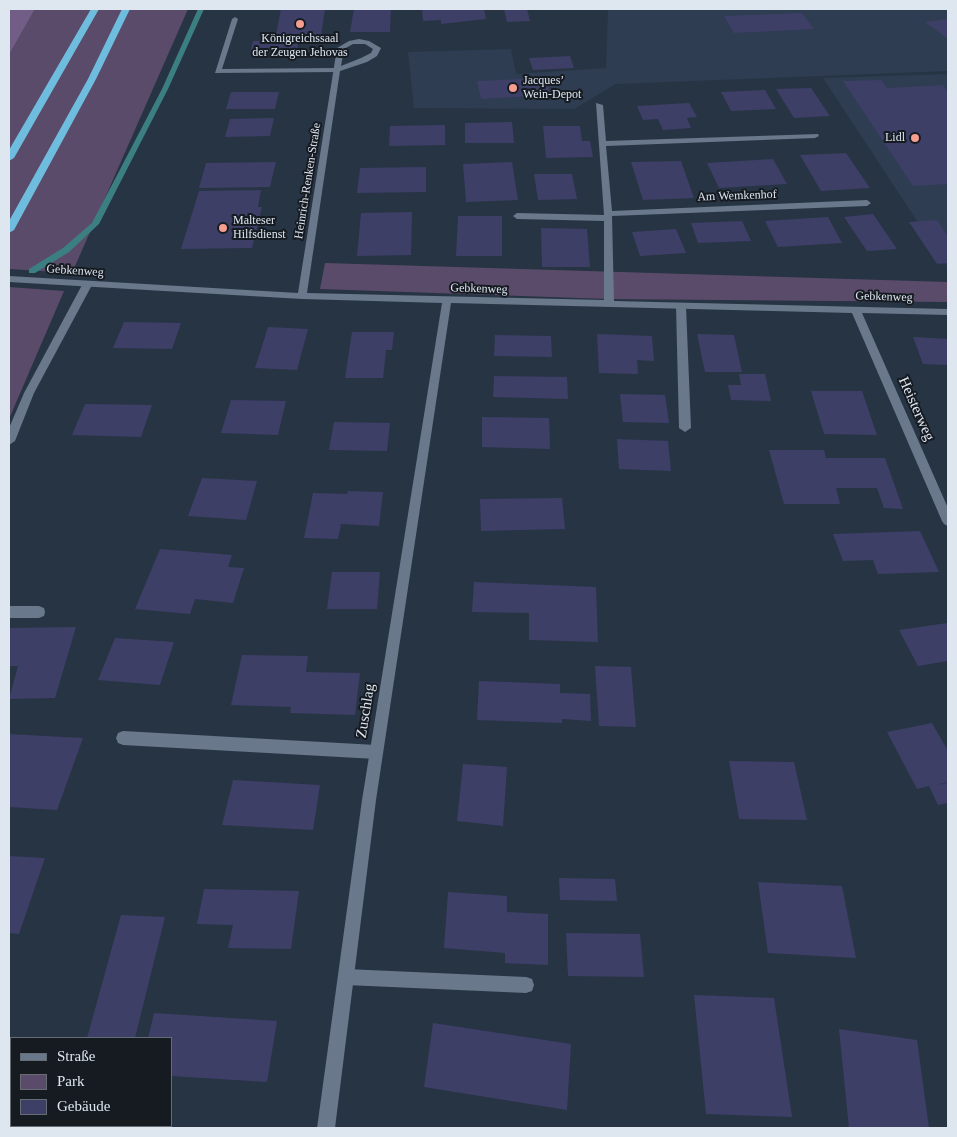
<!DOCTYPE html>
<meta charset="utf-8">
<style>
body{margin:0}
#map{position:relative;width:957px;height:1137px;overflow:hidden;background:#273444;font-family:Georgia,serif}
canvas{display:block}
.frame{position:absolute;inset:0;border:10px solid #dee6f0;pointer-events:none}
.legend{position:absolute;left:10px;top:1037px;width:162px;height:90px;box-sizing:border-box;background:#161b22;border:1px solid #666c74;margin:0;padding:6px 9px;list-style:none;font-size:15px;color:#dee6f0}
.legend li{display:flex;align-items:center;gap:10px;height:25px}
.legend b{width:25px;border:1px solid #666c74}
</style>
<div id="map">
<canvas width="957" height="1137"></canvas>
<div class="frame"></div>
<ul class="legend">
<li><b style="height:6px;background:#69788a"></b>Straße</li>
<li><b style="height:14px;background:#5b4b6a"></b>Park</li>
<li><b style="height:14px;background:#3d3f67"></b>Gebäude</li>
</ul>
</div>
<script>
const ctx = document.querySelector('canvas').getContext('2d');
ctx.lineJoin = 'round';
function fillPath(path, color) { ctx.fillStyle = color; ctx.fill(path, 'evenodd'); }
const poly = rows => new Path2D(rows.map(r => 'M' + r).join(''));
function strokePath(path, color, width, dash) { ctx.strokeStyle = color; ctx.lineWidth = width; ctx.lineCap = dash ? 'butt' : 'round'; ctx.setLineDash(dash || []); ctx.stroke(path); }
function label(font, color, halo, rows, align = 'center') {
  ctx.font = font + ' Georgia,serif'; ctx.lineWidth = 4; ctx.setLineDash([]); ctx.textBaseline = 'middle'; ctx.strokeStyle = halo; ctx.fillStyle = color; for (const [text, x, y, turn = 0] of rows) {
    ctx.save(); ctx.translate(x, y); ctx.rotate((+turn || 0) * Math.PI / 180); ctx.textAlign = isNaN(turn) ? turn : align; if (halo) ctx.strokeText(text, 0, 0); ctx.fillText(text, 0, 0); ctx.restore();
  }
}
const built = poly([
 [608,9,948,9,948,71,616,84,574,109,414,108,408,52,511,49,516,74,606,68],
 [948,74,948,268,823,78]
]);
const green = poly([
 [35,9,188,9,72,273,9,269,9,55],
 [325,263,948,282,948,302,608,299,320,289],
 [9,287,64,291,9,419]
]);
const forest = poly([
 [9,9,35,9,9,55]
]);
const stream = poly([
 [198,9,204,9,168,89,99,224,69,252,35,273,29,273,29,269,63,248,92,223,162,89,198,9]
]);
const building = poly([
 [281,9,325,9,320,43,298,43,297,52,250,52,253,41,275,40],
 [354,9,391,9,390,32,350,32],
 [422,9,484,9,486,19,441,24,441,20,423,21],
 [504,9,527,9,530,21,507,22],
 [802,13,814,29,734,33,724,16],
 [948,19,948,39,925,22],
 [570,56,574,68,533,70,529,58],
 [545,78,550,95,481,99,477,81],
 [881,80,887,88,943,85,948,92,948,184,913,186,843,81],
 [811,88,830,116,794,118,776,89],
 [765,90,776,109,731,111,721,92],
 [231,92,279,92,275,109,226,109],
 [689,103,697,117,687,118,691,128,663,130,658,119,643,120,637,106],
 [274,118,270,136,225,137,230,119],
 [512,122,514,143,465,143,465,123],
 [445,125,445,145,389,146,390,126],
 [543,126,580,126,582,141,590,141,593,157,546,158],
 [846,153,870,188,821,191,800,155],
 [773,159,787,184,719,188,707,163],
 [681,161,694,198,643,200,631,162],
 [276,162,270,187,199,188,206,163],
 [512,162,518,200,466,202,463,164],
 [426,167,426,192,357,193,360,168],
 [534,174,572,174,577,199,538,200],
 [261,190,258,207,262,207,252,248,181,249,199,191],
 [412,212,411,255,357,256,361,213],
 [873,214,897,249,867,251,844,217],
 [458,216,502,216,502,256,456,256],
 [828,217,842,243,778,247,765,221],
 [937,220,948,237,948,263,937,264,909,222],
 [742,221,751,241,698,243,691,223],
 [541,228,587,229,590,267,542,267],
 [676,229,686,253,640,256,632,232],
 [124,322,181,323,172,349,113,348],
 [268,327,308,329,297,370,255,368],
 [352,332,394,332,392,350,386,350,383,378,345,378],
 [597,334,652,336,654,361,637,360,638,374,599,373],
 [697,334,734,335,742,372,705,372],
 [495,335,551,336,552,357,494,356],
 [913,337,948,339,948,365,923,364],
 [739,374,765,374,771,401,731,400,728,385,741,385],
 [494,376,567,377,568,399,493,397],
 [811,391,862,391,877,435,824,434],
 [620,394,665,395,669,423,623,422],
 [231,400,286,401,278,435,221,433],
 [85,404,152,405,141,437,72,435],
 [482,417,549,418,550,449,482,447],
 [334,422,390,423,387,451,329,450],
 [617,439,668,441,671,471,619,469],
 [769,450,824,450,826,458,885,458,903,509,884,508,877,488,836,488,840,504,784,504],
 [202,478,257,481,246,520,188,516],
 [348,491,383,492,379,526,341,524,338,539,304,538,313,493,347,494],
 [562,498,565,529,481,531,480,499],
 [920,531,939,572,878,574,873,560,843,561,833,534],
 [160,549,232,555,228,567,244,568,233,603,195,599,190,614,135,609],
 [332,572,380,572,377,609,327,609],
 [474,582,596,587,598,642,529,640,529,613,472,612],
 [947,623,948,661,918,666,899,630],
 [76,627,55,698,9,699,18,666,9,666,9,628],
 [115,638,174,642,160,685,98,680],
 [242,655,308,656,306,672,360,673,355,715,290,713,291,707,231,705],
 [595,666,631,667,636,727,599,726],
 [479,681,560,684,560,693,590,694,591,721,562,719,562,723,477,720],
 [932,723,948,751,948,782,935,785,948,783,948,803,938,805,929,786,917,789,887,732],
 [9,734,83,738,57,810,9,807],
 [729,761,794,762,807,820,739,819],
 [463,764,507,767,503,826,457,821],
 [233,780,320,785,313,830,222,825],
 [9,856,45,858,19,934,9,933],
 [559,878,615,879,617,901,560,900],
 [758,882,842,886,856,958,768,953],
 [204,889,299,891,291,949,228,948,233,925,197,924],
 [448,892,507,896,507,912,548,914,548,965,505,963,505,953,444,948],
 [121,915,165,917,135,1038,87,1038],
 [566,933,640,934,644,977,568,976],
 [694,995,774,998,792,1117,706,1114],
 [154,1013,277,1021,267,1082,171,1076,171,1038,148,1038],
 [433,1023,571,1044,567,1110,424,1087],
 [839,1029,917,1040,929,1128,849,1128]
]);
const lane = poly([
 [235,17,238,19,222,69,337,68,341,70,337,72,215,73,232,19,235,17],
 [87,282,92,285,34,393,15,441,9,445,9,428,24,393,82,285,87,282],
 [681,303,686,306,691,428,685,432,679,428,676,306,681,303],
 [9,606,39,606,44,608,45,612,44,616,39,618,9,618,9,606],
 [123,731,376,745,381,747,383,752,381,757,376,759,123,745,118,743,116,738,118,733,123,731],
 [346,969,526,977,532,979,534,985,532,991,526,993,346,985,340,983,338,977,340,971,346,969]
]);
const street = poly([
 [359,39,369,41,381,48,377,56,367,62,340,71,307,293,604,300,604,221,517,219,513,216,517,213,604,215,596,103,603,105,606,141,818,134,819,136,815,138,606,146,612,211,867,200,871,203,867,206,612,216,614,301,948,309,948,315,862,313,948,508,948,526,944,524,942,521,852,313,451,303,376,800,335,1128,317,1128,362,800,442,303,302,299,9,282,9,276,298,293,337,48,349,41,359,39],
 [353,44,365,44,373,49,371,53,361,58,341,66,344,49,353,44]
]);
const highway = poly([
 [91,9,99,9,14,158,9,161,9,150,91,9],
 [122,9,130,9,96,79,14,230,9,233,9,221,88,79,122,9]
]);
const markers = [
 [300,24,5,"#f59d8f"],
 [513,88,5,"#f59d8f"],
 [915,138,5,"#f59d8f"],
 [223,228,5,"#f59d8f"]
];
const farPoinames = [
 ["Königreichssaal",300,39,"center"],
 ["der Zeugen Jehovas",300,53,"center"],
 ["Jacques’",523,81],
 ["Wein-Depot",523,95],
 ["Lidl",905,138,"right"],
 ["Malteser",233,221],
 ["Hilfsdienst",233,235]
];
const farStreetnames = [
 ["Heinrich-Renken-Straße",308,181,-81],
 ["Am Wemkenhof",737,196,-2],
 ["Gebkenweg",75,271,4],
 ["Gebkenweg",479,289,2],
 ["Gebkenweg",884,297,2]
];
const streetNames = [
 ["Heisterweg",916,409,66],
 ["Zuschlag",366,711,-81]
];
fillPath(built, '#2e3d52');
fillPath(green, '#5b4b6a');
fillPath(forest, '#725d86');
fillPath(stream, '#3c7f82');
fillPath(building, '#3d3f67');
fillPath(lane, '#69788a');
fillPath(street, '#69788a');
fillPath(highway, '#6fbdde');
for (const [x, y, r, color] of markers) { const dot = new Path2D(); dot.arc(x, y, r, 0, 2 * Math.PI); ctx.fillStyle = color; ctx.fill(dot); strokePath(dot, '#161b22', 2); }
label('12px', '#dee6f0', '#161b22', farPoinames, 'left');
label('12px', '#dee6f0', '#161b22', farStreetnames);
label('15px', '#dee6f0', '#161b22', streetNames);
</script>
